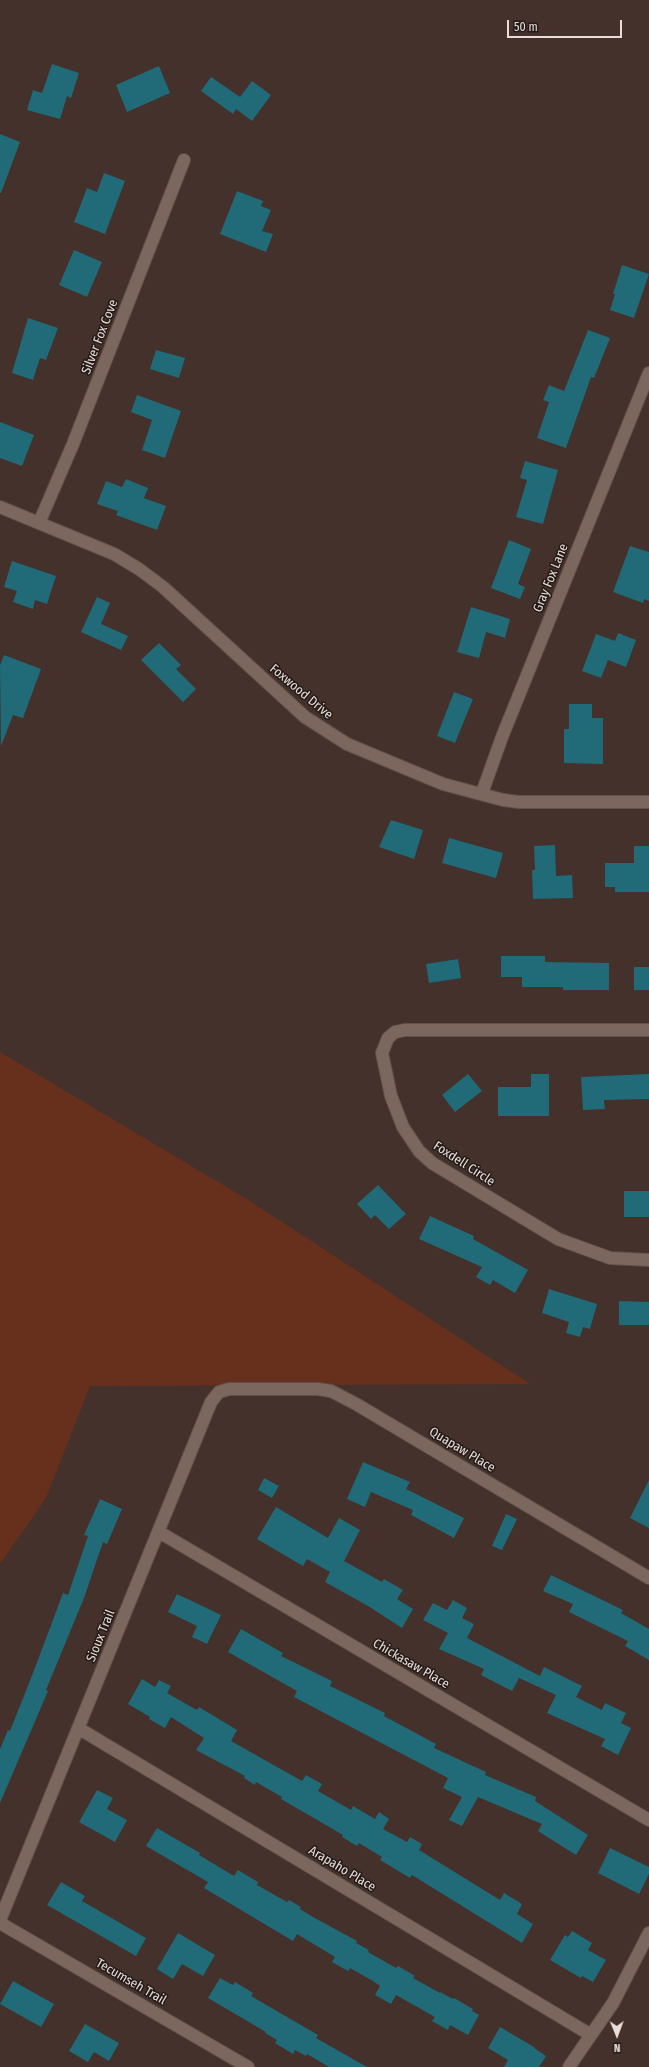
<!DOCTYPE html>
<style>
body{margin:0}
#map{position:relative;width:649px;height:2067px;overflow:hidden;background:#44312b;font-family:"Fira Sans Condensed",sans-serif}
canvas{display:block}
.north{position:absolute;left:597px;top:2015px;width:40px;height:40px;-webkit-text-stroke:3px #241b18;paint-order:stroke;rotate:179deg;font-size:11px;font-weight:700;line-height:16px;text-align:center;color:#eaddd9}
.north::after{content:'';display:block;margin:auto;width:14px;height:18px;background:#eaddd9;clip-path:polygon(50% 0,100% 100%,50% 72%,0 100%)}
.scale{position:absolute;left:507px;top:20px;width:115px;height:18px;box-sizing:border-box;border:2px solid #eaddd9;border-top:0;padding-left:5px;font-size:12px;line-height:14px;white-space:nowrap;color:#eaddd9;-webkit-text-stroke:3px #241b18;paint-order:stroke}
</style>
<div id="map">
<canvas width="649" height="2067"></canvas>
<div class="north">N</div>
<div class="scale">50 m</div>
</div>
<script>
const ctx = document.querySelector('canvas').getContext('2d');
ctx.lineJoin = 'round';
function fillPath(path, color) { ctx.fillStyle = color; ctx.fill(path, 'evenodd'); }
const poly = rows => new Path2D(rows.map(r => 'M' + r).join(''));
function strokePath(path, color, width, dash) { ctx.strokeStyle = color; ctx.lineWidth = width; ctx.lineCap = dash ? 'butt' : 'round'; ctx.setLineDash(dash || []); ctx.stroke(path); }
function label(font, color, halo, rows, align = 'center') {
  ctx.font = font + ' "Fira Sans Condensed",sans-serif'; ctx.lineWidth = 3; ctx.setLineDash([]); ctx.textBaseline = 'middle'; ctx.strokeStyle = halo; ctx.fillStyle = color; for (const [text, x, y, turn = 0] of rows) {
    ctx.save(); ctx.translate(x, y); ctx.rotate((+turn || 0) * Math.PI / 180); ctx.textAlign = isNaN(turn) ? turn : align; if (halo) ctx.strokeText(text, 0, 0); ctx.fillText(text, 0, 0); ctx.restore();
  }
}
const green = poly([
 [0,1052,250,1201,530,1384,90,1386,46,1498,0,1564]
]);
const building = poly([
 [52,64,79,73,71,98,67,96,60,119,27,110,33,90,42,93],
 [159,66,170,93,127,112,116,85],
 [211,77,240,97,252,81,271,95,252,121,236,109,233,114,201,91],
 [0,134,20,142,1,193,0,193],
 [104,173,125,181,105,234,74,222,87,188,97,192],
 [237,191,263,201,261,206,271,210,262,231,273,234,266,252,220,234],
 [74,250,102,262,87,297,59,285],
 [622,265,649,274,634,318,610,310,615,294,613,294],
 [28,318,58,328,46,360,40,358,33,380,12,373],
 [588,330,610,338,594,378,591,377,566,448,537,438,549,402,543,400,549,385,564,391],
 [156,350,185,358,179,378,150,369],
 [137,395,181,411,165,458,142,450,152,420,131,412],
 [0,422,34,435,22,466,0,458],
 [525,461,558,470,543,524,516,517,527,480,520,478],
 [126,479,148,488,144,498,166,506,157,530,116,515,118,511,97,504,106,481,122,487],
 [509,540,531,549,518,584,525,587,520,599,491,588],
 [630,546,649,552,649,601,644,599,643,603,613,592],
 [12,561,56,576,47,604,35,600,33,609,13,602,17,591,4,587],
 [97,597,110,603,101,624,128,636,121,650,81,632],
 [471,607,510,619,505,638,486,632,479,658,457,652],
 [618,633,636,640,626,667,608,660,601,678,582,671,596,634,615,641],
 [159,643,181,665,176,669,196,689,183,702,141,660],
 [4,655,41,669,23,718,13,715,1,746,0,665],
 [454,692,473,699,455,743,437,736],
 [569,704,592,704,592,718,603,718,603,764,564,763,564,729,569,729],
 [391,820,423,830,414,859,379,847],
 [449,838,503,853,496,878,442,863],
 [555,845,556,876,572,875,573,898,533,899,532,870,535,870,534,846],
 [634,846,649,846,649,892,615,892,615,887,605,887,605,863,634,863],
 [501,956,545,956,545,962,609,963,609,990,563,990,563,987,522,987,522,977,501,977],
 [458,959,461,978,429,983,426,964],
 [634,967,649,967,649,990,634,990],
 [468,1074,482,1091,455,1112,442,1095],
 [531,1074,549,1074,549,1116,498,1116,498,1087,531,1087],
 [649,1074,649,1099,604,1100,605,1109,583,1110,581,1077],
 [378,1185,406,1214,389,1229,375,1215,371,1219,357,1204],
 [624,1191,649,1191,649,1217,624,1217],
 [430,1216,474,1236,473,1239,528,1270,515,1293,493,1280,490,1285,476,1277,482,1267,419,1239],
 [549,1289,597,1304,590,1329,583,1327,580,1337,566,1333,569,1322,542,1313],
 [619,1301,649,1302,649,1325,619,1325],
 [363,1462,410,1482,406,1489,464,1518,454,1538,411,1515,413,1510,371,1492,365,1507,347,1499],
 [264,1478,279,1486,272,1498,258,1490],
 [649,1480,649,1528,630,1518],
 [100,1499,122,1509,107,1544,103,1542,84,1598,46,1690,48,1691,0,1803,0,1749,8,1730,10,1731,33,1673,63,1593,68,1595,88,1536,84,1535],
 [276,1507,328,1538,339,1518,360,1530,344,1561,382,1582,384,1579,403,1590,397,1599,413,1609,402,1628,368,1606,325,1582,330,1572,307,1559,303,1566,257,1539],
 [506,1514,517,1519,502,1550,492,1546],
 [551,1575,623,1610,621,1613,649,1629,649,1660,625,1646,628,1641,569,1612,573,1604,543,1591],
 [177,1594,221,1615,207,1644,192,1637,197,1626,168,1612],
 [453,1600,467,1608,462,1618,474,1624,467,1638,540,1676,544,1667,582,1686,576,1697,602,1710,605,1703,626,1713,621,1723,631,1728,618,1755,601,1746,605,1739,547,1713,556,1695,519,1678,512,1691,481,1675,484,1669,439,1649,448,1633,423,1620,433,1603,447,1610],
 [241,1629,283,1653,281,1656,332,1681,330,1686,385,1713,384,1716,436,1744,434,1748,486,1772,485,1775,536,1797,535,1801,588,1835,576,1855,538,1831,542,1824,478,1797,462,1826,449,1820,462,1797,443,1788,448,1778,294,1697,297,1691,228,1652],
 [142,1679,155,1687,159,1680,171,1686,167,1693,195,1709,197,1710,199,1707,237,1730,231,1741,302,1781,306,1775,322,1784,318,1791,351,1810,353,1806,375,1819,379,1812,389,1819,383,1829,407,1842,410,1837,422,1844,419,1850,500,1900,504,1893,522,1904,517,1914,533,1924,522,1943,412,1875,410,1878,380,1860,382,1857,359,1843,357,1846,342,1837,343,1835,281,1799,282,1797,256,1782,255,1785,244,1778,245,1776,196,1750,204,1738,171,1717,165,1728,149,1719,150,1717,128,1704],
 [97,1790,113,1798,107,1809,127,1820,115,1842,79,1822],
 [157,1828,200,1853,199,1855,234,1876,238,1870,258,1882,257,1885,287,1902,289,1900,301,1907,300,1909,313,1917,357,1941,356,1943,369,1950,368,1952,396,1968,398,1966,415,1976,413,1978,440,1993,440,1992,453,1999,454,1998,473,2009,472,2011,479,2015,468,2035,450,2025,448,2030,432,2021,435,2017,396,1995,391,2004,375,1995,380,1986,373,1981,350,1968,348,1971,332,1962,335,1957,297,1934,293,1941,204,1888,208,1882,146,1846],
 [610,1848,649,1867,649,1874,639,1894,598,1873],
 [61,1882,85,1896,82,1901,146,1938,136,1956,47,1905],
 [572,1931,592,1943,588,1950,606,1960,593,1982,582,1976,581,1978,550,1960,565,1935,568,1937],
 [178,1933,215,1955,203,1976,182,1964,173,1979,157,1969],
 [220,1978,233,1985,235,1982,253,1993,251,1996,318,2035,316,2038,367,2067,329,2067,307,2054,306,2056,295,2050,293,2054,275,2043,277,2040,265,2033,266,2032,208,1998],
 [13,1981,54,2004,41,2027,0,2004],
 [85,2024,119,2043,109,2061,94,2052,88,2062,69,2051],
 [500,2027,534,2047,534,2048,546,2056,539,2067,504,2067,508,2060,488,2048]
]);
const minor = poly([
 [0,507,114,554,139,569,163,587,305,717,347,744,443,784,503,800,519,802,649,802],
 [39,523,73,444,184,160],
 [482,793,502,737,649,373],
 [649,1030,405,1030,395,1032,388,1038,382,1053,391,1096,403,1127,419,1151,432,1163,558,1239,610,1258,649,1260],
 [159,1532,649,1820],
 [78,1728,591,2035],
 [0,1920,211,1402,219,1392,229,1389,318,1389,331,1391,356,1404,649,1578],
 [0,1923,248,2067],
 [569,2067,613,2003,649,1933]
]);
const streetNames = [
 ["Silver Fox Cove",100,337,-69],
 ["Gray Fox Lane",551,578,-68],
 ["Foxwood Drive",301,692,40],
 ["Foxdell Circle",464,1164,33],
 ["Quapaw Place",462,1450,31],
 ["Sioux Trail",101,1636,-68],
 ["Chickasaw Place",411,1664,30],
 ["Arapaho Place",342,1869,31],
 ["Tecumseh Trail",131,1982,30]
];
fillPath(green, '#67301d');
fillPath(building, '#216a78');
strokePath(minor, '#60504a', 14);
strokePath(minor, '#7c675f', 12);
label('13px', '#eaddd9', '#241b18', streetNames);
</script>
